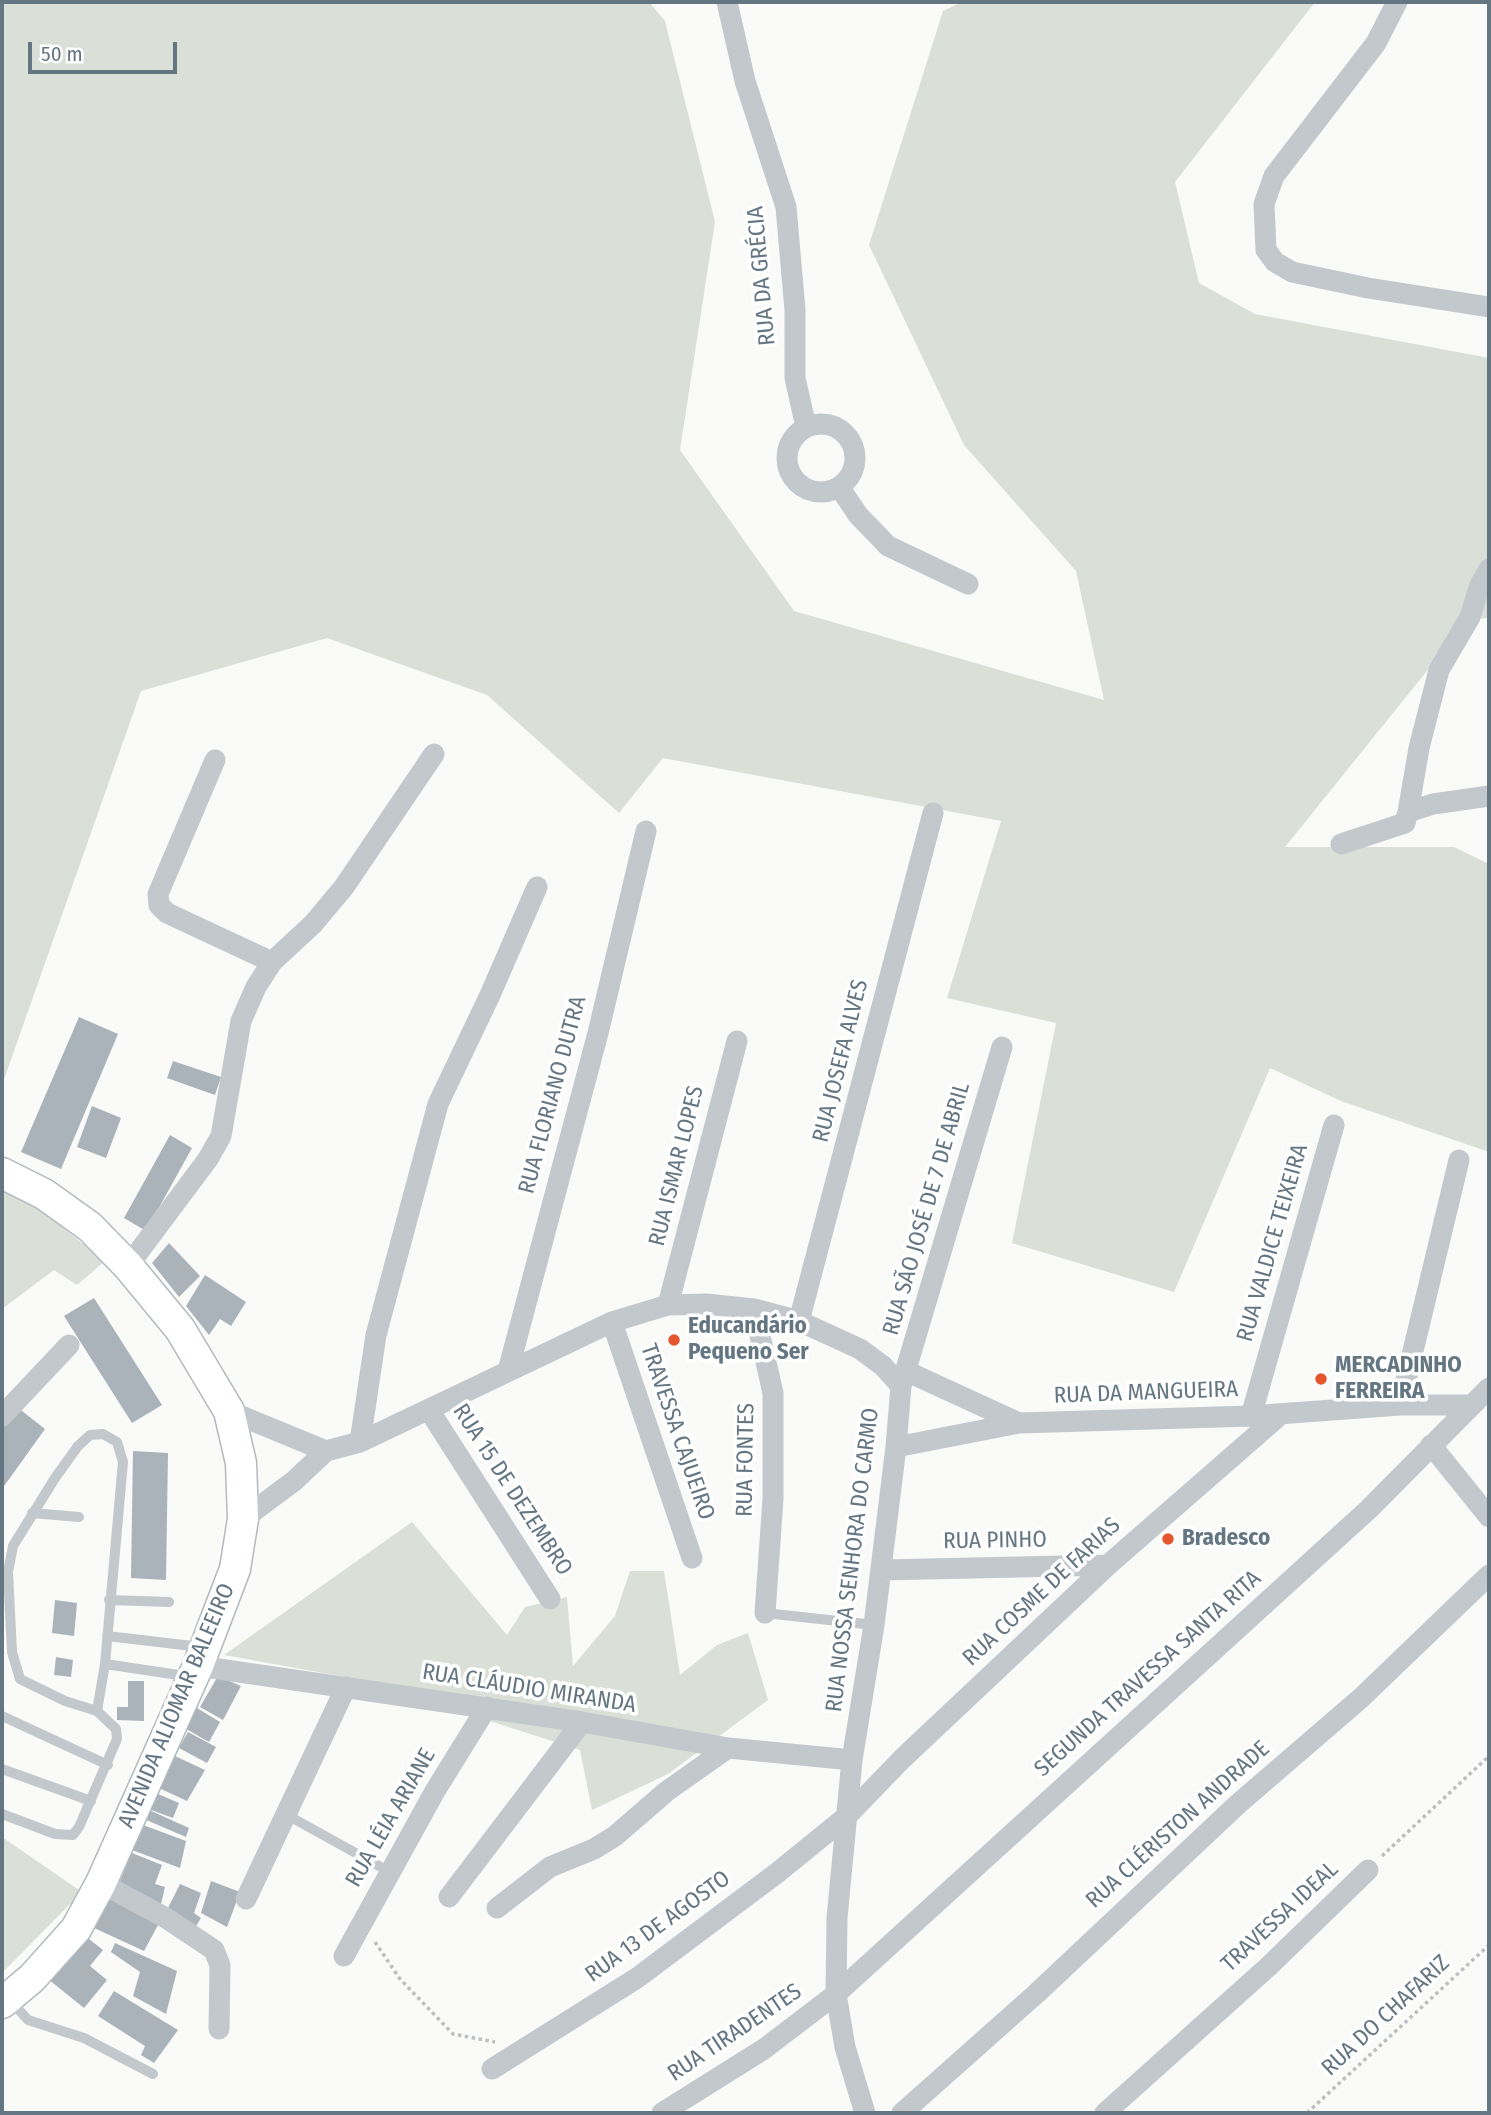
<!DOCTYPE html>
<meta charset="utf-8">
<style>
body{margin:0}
#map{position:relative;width:1491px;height:2115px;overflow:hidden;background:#fafaf8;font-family:"Fira Sans Condensed",sans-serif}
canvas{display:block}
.frame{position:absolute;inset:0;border:4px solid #657683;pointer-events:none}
.scale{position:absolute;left:28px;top:42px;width:149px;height:32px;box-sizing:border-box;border:4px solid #657683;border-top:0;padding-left:9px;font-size:21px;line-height:24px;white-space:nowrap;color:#657683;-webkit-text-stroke:5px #fff;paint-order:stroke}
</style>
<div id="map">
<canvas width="1491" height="2115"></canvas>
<div class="frame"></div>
<div class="scale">50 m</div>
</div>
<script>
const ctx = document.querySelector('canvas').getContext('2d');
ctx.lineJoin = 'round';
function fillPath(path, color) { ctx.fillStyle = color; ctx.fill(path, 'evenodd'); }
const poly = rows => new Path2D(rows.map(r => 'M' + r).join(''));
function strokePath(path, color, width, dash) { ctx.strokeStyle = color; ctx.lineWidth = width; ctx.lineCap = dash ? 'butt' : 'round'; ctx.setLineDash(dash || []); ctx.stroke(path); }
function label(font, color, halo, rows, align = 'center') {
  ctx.font = font + ' "Fira Sans Condensed",sans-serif'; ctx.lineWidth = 7; ctx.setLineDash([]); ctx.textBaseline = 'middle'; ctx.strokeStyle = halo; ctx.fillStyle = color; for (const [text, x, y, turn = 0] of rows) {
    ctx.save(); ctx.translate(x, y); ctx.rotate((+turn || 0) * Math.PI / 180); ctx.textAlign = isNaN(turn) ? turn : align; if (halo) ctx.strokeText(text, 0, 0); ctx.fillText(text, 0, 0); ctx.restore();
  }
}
const green = poly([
 [2,2,649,2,665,21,715,222,680,450,794,611,1104,700,1076,571,964,445,869,245,943,11,962,2,1315,2,1175,182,1199,283,1255,314,1489,358,1489,618,1468,620,1285,847,1454,847,1489,864,1489,1152,1341,1101,1270,1068,1174,1292,1012,1243,1056,1023,947,998,1001,821,663,758,619,813,487,695,327,638,141,691,2,1085],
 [2,1180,105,1261,77,1285,54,1270,2,1309],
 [412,1522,507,1635,525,1607,567,1597,573,1666,615,1616,630,1571,664,1571,680,1675,717,1645,748,1633,768,1700,668,1774,592,1810,580,1750,362,1680,224,1655],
 [2,1837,82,1892,2,1973]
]);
const building = poly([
 [79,1017,118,1034,61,1169,21,1152],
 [173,1061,221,1077,215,1095,167,1078],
 [92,1106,121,1118,106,1158,77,1147],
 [170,1135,192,1148,146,1231,124,1218],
 [169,1243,200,1276,179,1297,152,1263],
 [205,1275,246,1302,231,1326,220,1319,209,1335,186,1306],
 [94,1298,162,1405,132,1423,64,1316],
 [17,1407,45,1429,2,1489,2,1429],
 [133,1451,168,1453,166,1580,131,1578],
 [55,1600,77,1603,74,1636,52,1633],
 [56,1657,73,1660,71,1677,54,1675],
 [218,1676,241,1686,223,1720,200,1707],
 [128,1681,144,1681,144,1721,117,1720,117,1707,128,1707],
 [192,1705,220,1722,209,1742,181,1726],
 [188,1732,216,1747,207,1763,179,1748],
 [175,1756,205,1770,187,1801,159,1788],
 [158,1794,179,1803,173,1818,146,1808],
 [149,1810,189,1828,186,1837,144,1819],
 [143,1825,186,1841,180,1868,132,1850],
 [132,1853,162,1865,155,1884,165,1887,161,1904,118,1886],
 [211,1881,240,1892,227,1927,201,1913],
 [180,1884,201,1893,194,1913,201,1918,195,1928,166,1912],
 [109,1897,158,1925,144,1951,92,1927],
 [84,1935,103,1950,90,1966,107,1980,84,2008,48,1979],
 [115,1943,177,1971,166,2014,133,1996,140,1972,111,1952],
 [114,1991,178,2030,154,2063,141,2055,145,2046,98,2016]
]);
const path = poly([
 [1382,1856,1489,1756],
 [375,1942,400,1979,453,2034,495,2042],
 [1307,2113,1489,1945]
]);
const lane = poly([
 [32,1513,79,1517],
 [109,1600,169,1602],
 [765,1613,874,1625],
 [107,1636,201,1647],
 [105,1664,192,1677],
 [2,1716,108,1765],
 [2,1769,91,1801],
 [2,1814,55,1834,73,1835,79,1827,117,1739,116,1729,97,1711,65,1701,20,1679,12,1652,8,1572,13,1546,55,1478,78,1446,90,1435,103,1434,117,1442,123,1462,105,1664,97,1711],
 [287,1815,390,1872],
 [10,2000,28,2020,84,2038,153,2074]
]);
const street = poly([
 [727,2,745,81,786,207,795,310,795,378,806,427],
 [1397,2,1376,43,1274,176,1264,204,1266,250,1275,262,1292,272,1368,288,1489,307],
 '787 458a34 34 0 1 1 68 0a34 34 0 1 1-68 0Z',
 [840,488,858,515,888,546,968,584],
 [215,760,158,894,159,905,167,913,272,962],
 [1408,812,1419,748,1439,670,1470,617,1480,585,1489,569],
 [1341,844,1405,823,1408,812,1433,804,1489,796],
 [1459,1160,1400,1405,1472,1405],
 [128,1266,208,1159,221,1136,241,1021,256,987,272,962,313,924,344,887,434,754],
 [668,1305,737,1041],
 [754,1309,773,1393,773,1499,765,1613],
 [799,1321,933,813],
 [612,1322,692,1558],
 [508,1371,598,1033,646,831],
 [906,1371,1019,1423],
 [901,1386,1002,1047],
 [429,1410,550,1599],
 [229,1411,326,1451],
 [2,1416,69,1345],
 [1251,1416,1334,1125],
 [360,1442,376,1335,438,1104,490,995,537,887],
 [1431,1445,1489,1517],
 [896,1447,1019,1423,1251,1416,1400,1405],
 [243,1519,294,1481,326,1451,360,1442,612,1322,668,1305,706,1304,754,1309,799,1321,860,1349,883,1366,901,1386,896,1447,874,1625,852,1760,837,1918,836,1994,845,2047,865,2113],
 [882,1570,1108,1565],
 [198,1666,582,1722,728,1748,852,1760],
 [101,1883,166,1918,214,1950,220,1965,219,2029],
 [449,1897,582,1722],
 [246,1899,346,1687],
 [497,1908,550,1867,594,1849,615,1836,667,1791,728,1748],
 [344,1956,435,1791,487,1707],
 [492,2069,637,1978,777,1873,846,1817,902,1759,1108,1565,1281,1414],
 [662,2113,764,2049,836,1994,1369,1509,1489,1388],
 [902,2113,1037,1993,1238,1804,1361,1698,1489,1575],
 [1105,2113,1269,1966,1368,1870]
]);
const secondary = poly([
 [2,1173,44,1194,90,1227,128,1266,180,1329,229,1411,241,1463,243,1519,235,1569,198,1666,101,1883,76,1929,32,1978,2,2003]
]);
const markers = [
 [674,1340,7,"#e4572e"],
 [1321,1379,7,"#e4572e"],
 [1168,1539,7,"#e4572e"]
];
const streetNames = [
 ["RUA DA GRÉCIA",762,276,-95],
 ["RUA JOSEFA ALVES",841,1061,-76],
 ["RUA FLORIANO DUTRA",553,1095,-75],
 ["RUA ISMAR LOPES",677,1166,-76],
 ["RUA SÃO JOSÉ DE 7 DE ABRIL",927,1209,-74],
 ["RUA VALDICE TEIXEIRA",1273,1243,-74],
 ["RUA DA MANGUEIRA",1146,1393,-2],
 ["TRAVESSA CAJUEIRO",677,1432,71],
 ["RUA FONTES",746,1460,-89],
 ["RUA 15 DE DEZEMBRO",512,1490,57],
 ["RUA PINHO",995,1541,-1],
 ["RUA NOSSA SENHORA DO CARMO",853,1560,-83],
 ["RUA COSME DE FARIAS",1042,1592,-43],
 ["SEGUNDA TRAVESSA SANTA RITA",1148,1674,-42],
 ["RUA CLÁUDIO MIRANDA",529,1689,9],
 ["AVENIDA ALIOMAR BALEEIRO",177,1706,-67],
 ["RUA LÉIA ARIANE",391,1818,-60],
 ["RUA CLÉRISTON ANDRADE",1178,1825,-42],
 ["TRAVESSA IDEAL",1280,1917,-43],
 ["RUA 13 DE AGOSTO",658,1927,-36],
 ["RUA DO CHAFARIZ",1386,2016,-43],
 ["RUA TIRADENTES",735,2033,-34]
];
const poiNames = [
 ["Educandário",688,1327],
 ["Pequeno Ser",688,1353],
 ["MERCADINHO",1335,1366],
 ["FERREIRA",1335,1392],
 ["Bradesco",1182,1539]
];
fillPath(green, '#dadfd7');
fillPath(building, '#aab3b9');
strokePath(secondary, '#b3babf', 33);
strokePath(path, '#bbbfc2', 3.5, [3.5, 3.5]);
strokePath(lane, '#c3c8cc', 10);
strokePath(street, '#c3c8cc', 21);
strokePath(secondary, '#fff', 30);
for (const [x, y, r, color] of markers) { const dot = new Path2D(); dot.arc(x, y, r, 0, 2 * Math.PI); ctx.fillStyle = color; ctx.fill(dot); strokePath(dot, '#fff', 2.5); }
label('23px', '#657683', '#fff', streetNames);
label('bold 23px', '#657683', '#fff', poiNames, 'left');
</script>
